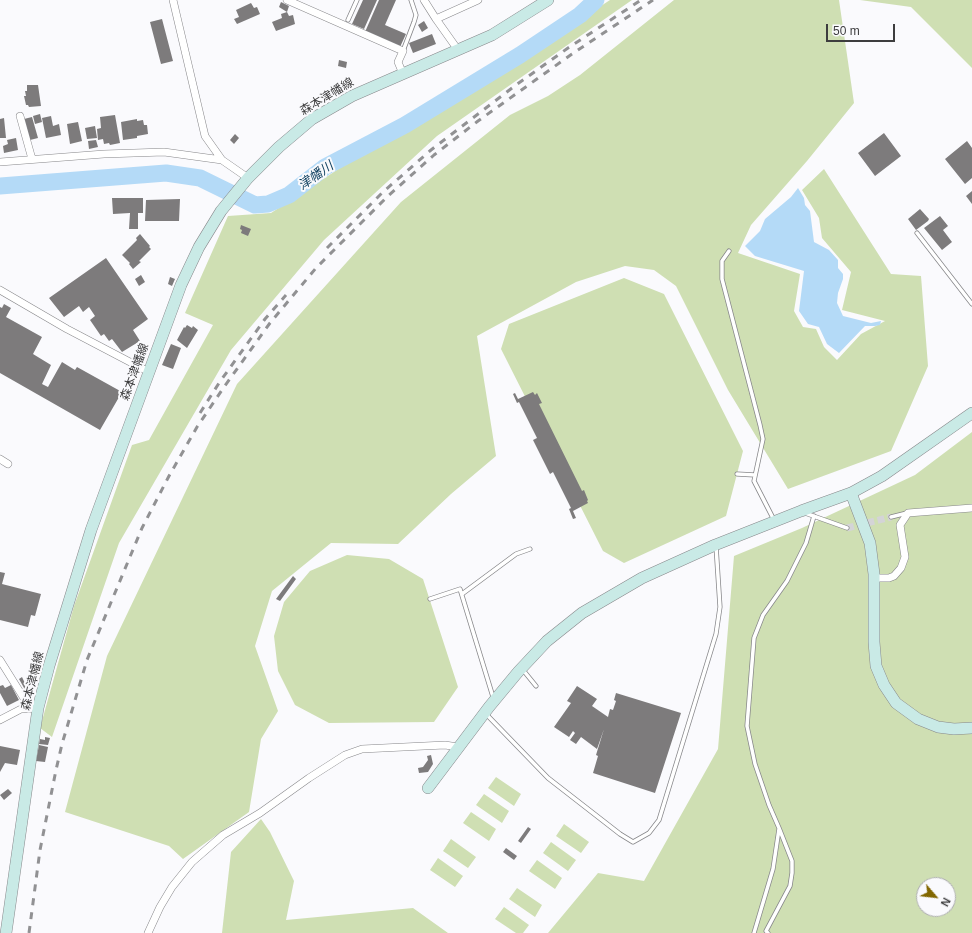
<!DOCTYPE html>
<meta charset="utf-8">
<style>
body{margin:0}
#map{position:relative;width:972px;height:933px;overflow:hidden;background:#fafafd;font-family:Helvetica,sans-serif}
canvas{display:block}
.north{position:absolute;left:916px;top:877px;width:40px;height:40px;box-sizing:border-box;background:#fafafd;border:1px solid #aeaeb1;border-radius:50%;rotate:118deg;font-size:11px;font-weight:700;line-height:16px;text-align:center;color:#3d3d3e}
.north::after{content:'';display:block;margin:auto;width:14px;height:18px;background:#826700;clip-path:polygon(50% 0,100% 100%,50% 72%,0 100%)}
.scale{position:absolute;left:826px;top:24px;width:69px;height:18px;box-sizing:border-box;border:2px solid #3d3d3e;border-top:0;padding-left:5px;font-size:12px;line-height:14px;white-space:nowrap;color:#3d3d3e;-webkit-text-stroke:3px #fafafd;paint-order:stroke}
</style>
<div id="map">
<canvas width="972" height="933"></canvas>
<div class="north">N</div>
<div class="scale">50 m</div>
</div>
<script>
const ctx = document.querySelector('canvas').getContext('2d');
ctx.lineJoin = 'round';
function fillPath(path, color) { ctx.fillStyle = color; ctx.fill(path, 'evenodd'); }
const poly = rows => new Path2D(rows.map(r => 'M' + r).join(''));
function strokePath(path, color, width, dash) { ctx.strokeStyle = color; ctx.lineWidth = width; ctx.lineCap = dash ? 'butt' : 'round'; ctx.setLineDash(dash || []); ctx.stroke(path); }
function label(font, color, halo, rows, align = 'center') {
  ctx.font = font + ' Helvetica,"Noto Sans JP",sans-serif'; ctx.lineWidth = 4; ctx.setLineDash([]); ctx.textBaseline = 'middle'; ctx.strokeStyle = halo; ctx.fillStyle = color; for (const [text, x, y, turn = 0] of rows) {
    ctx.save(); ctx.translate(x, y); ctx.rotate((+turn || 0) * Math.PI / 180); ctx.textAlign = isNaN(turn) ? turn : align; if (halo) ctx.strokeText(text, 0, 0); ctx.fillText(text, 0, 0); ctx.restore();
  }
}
const green = poly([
 [610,0,632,0,437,136,324,240,231,350,119,543,52,737,40,728,74,606,132,445,149,440,213,325,185,313,228,216,271,213,340,168,489,80],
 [674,0,839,0,854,103,807,161,751,225,738,253,800,274,794,311,803,327,816,329,824,347,837,360,861,334,885,321,842,310,851,272,822,238,819,218,802,190,824,169,891,274,921,276,928,366,891,451,788,489,728,390,676,286,654,270,625,266,576,282,477,336,496,456,451,494,398,544,331,543,272,591,255,646,278,711,261,739,249,812,183,859,169,846,65,812,107,656,237,384,401,202,510,115,548,96,580,75],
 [860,0,972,0,972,68,911,7],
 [624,278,664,294,743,451,726,516,624,563,603,551,501,349,509,324],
 [972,432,972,933,548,933,598,873,644,881,718,749,734,556,802,528,915,475],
 [924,885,948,885,948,909,924,909],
 [347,555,389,559,423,579,458,687,434,722,329,723,295,705,278,671,274,636,284,602,310,571],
 [496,777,521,794,514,806,488,788],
 [484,794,509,811,502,823,476,805],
 [471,812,496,829,489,841,463,823],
 [261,819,270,832,294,881,286,920,413,908,448,933,222,933,231,852],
 [564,824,589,842,581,853,556,836],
 [451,839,476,857,468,868,443,851],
 [551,842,576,860,568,871,543,853],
 [438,858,463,876,455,887,430,870],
 [537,860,562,878,555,889,529,871],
 [517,888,542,905,535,917,509,899],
 [504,907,529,925,523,933,516,933,495,919]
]);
const water = poly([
 [798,188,804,198,805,205,810,211,814,242,829,250,838,260,838,268,843,274,843,279,838,293,837,303,843,316,871,323,881,321,880,325,875,326,865,326,839,353,827,344,819,327,808,324,799,311,804,271,755,256,745,246,760,231,765,219,791,197]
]);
const river = poly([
 [0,186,166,173,200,178,255,205,268,204,289,195,325,167,405,125,520,55,580,15,596,0]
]);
const building = poly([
 [363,0,377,0,364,29,352,24],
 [379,0,396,0,385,25,406,34,400,47,365,32],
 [281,2,289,6,287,12,279,7],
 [251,3,254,8,257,7,260,14,237,24,234,19,239,17,236,10],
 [287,12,289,16,293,15,295,24,276,31,272,22,282,18,281,14],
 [162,19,173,61,161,64,150,22],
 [424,21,428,28,422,32,418,25],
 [432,34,436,44,413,53,409,43],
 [339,60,347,62,346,68,338,66],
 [27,85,38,85,41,106,29,107,28,105,26,105,24,96,26,96,25,91,27,91],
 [40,114,42,122,35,124,33,116],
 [115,115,120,143,110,145,109,143,104,144,103,139,98,140,97,129,101,128,100,117],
 [51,116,53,126,59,124,61,135,46,138,42,118],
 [32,117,38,138,30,140,24,119],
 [4,118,6,138,0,138,0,119],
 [137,119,137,121,143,120,144,125,147,125,148,134,137,136,137,138,123,140,121,122],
 [78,122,82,141,70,144,67,124],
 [95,126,97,138,87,139,85,128],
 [884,133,901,156,875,176,858,153],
 [235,134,239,138,234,144,230,140],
 [16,138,18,150,4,153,3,146,8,144,7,140],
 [96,140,98,147,89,149,88,141],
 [967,141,972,148,972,178,965,184,945,159],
 [972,191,972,204,966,196],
 [112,198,143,198,143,213,138,213,138,229,129,229,130,213,113,214],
 [180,199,179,221,145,221,146,200],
 [920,209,929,219,928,221,916,230,908,219],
 [940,216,948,226,943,230,952,242,942,250,924,228],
 [241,225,251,229,248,236,241,233,242,230,240,229],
 [140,234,150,246,149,247,151,249,139,261,141,262,133,269,129,264,130,263,122,255,137,240,136,238],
 [106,258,148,319,133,330,140,341,122,352,112,339,109,341,104,334,101,336,90,320,95,316,89,307,83,312,79,306,64,317,49,298],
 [141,275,145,282,139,286,135,279],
 [170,277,175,279,172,286,168,284],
 [4,304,11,308,6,317,42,337,33,354,51,365,42,384,48,387,62,362,75,370,77,367,122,392,100,430,0,373,0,307,2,308],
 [187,325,192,328,193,326,198,330,187,348,177,340,184,327,185,328],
 [171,344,181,348,173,369,162,365],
 [533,392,535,395,537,393,542,403,539,404,582,491,584,490,588,500,587,501,588,503,573,511,576,518,573,519,569,509,571,508,553,472,550,474,533,440,537,438,519,402,517,403,513,394,515,393,518,399],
 [0,572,5,573,2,584,41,594,35,616,31,615,28,627,0,620],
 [293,576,296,579,280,601,276,599],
 [22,677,30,694,28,695,19,679],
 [3,685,5,688,11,685,19,700,7,706,0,693,0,686],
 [577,686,597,699,592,706,608,717,610,709,613,710,616,701,614,700,616,693,681,713,655,793,593,773,598,756,596,755,604,729,597,749,581,737,576,744,570,740,575,733,573,731,569,737,554,727,571,703,567,701],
 [45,737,50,738,48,745,39,744,40,739,45,740],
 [39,745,48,747,45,762,36,761],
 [0,746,20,750,17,765,5,763,0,772],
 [431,755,433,764,428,772,419,773,418,768,423,767,428,760,427,756],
 [8,789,12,793,4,800,0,795],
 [528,827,531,829,521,843,518,841],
 [506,848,517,856,514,860,503,852]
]);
const streetTunnel = poly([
 [847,528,891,517]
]);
const lane = poly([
 [348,20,357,0],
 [403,51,414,22,416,15,411,0],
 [917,233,972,304],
 [729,251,722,261,722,279,760,425,763,439,754,481,774,520],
 [737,474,755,475],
 [805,513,847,528],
 [891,517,907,513],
 [462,594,516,554,530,549],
 [430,599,460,589,493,697],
 [523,670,536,686],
 [486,714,548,778,620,834,633,842,649,833,659,820,716,634,720,607,716,546],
 [754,933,773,869,779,829],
 [768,933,766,931,790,886,792,873,792,861,779,828,769,805,755,764,747,726,754,638,763,615,787,581,806,543,814,516]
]);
const street = poly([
 [173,0,205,136,222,160,248,178],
 [287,0,403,51,398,62,403,74],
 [424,0,436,19,458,50],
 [436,19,478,0],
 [20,116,32,159],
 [0,162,104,154,164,152,222,160],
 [0,290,67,329,149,372],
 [0,459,8,464],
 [874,578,889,578,894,576,901,568,905,557,900,525,908,513,972,508],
 [0,660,25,700,38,708],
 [0,720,21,709,37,708],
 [148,933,160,907,172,887,192,862,223,835,260,813,309,778,345,755,362,749,445,745,458,747]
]);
const secondary = poly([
 [851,493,870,543,874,574,874,642,876,666,884,685,896,703,918,719,938,727,954,729,972,728],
 [428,788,489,707,518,672,547,641,582,613,642,578,715,545,801,511,851,493,882,476,972,413],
 [6,933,38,708,49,666,91,530,181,285,199,247,221,211,248,178,279,147,312,119,352,96,492,35,548,0]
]);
const rail = poly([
 [327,248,383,192,431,150,516,85,568,48,641,0],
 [200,413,219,383,265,319,286,295],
 [29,933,40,850,56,770,62,744,87,660,142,528,169,476,197,427,224,387,270,323,316,268,388,196,434,155,478,121,572,54,653,0]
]);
const streetNames = [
 ["森本津幡線",327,97,-31],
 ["森本津幡線",135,372,-70],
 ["森本津幡線",33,681,-76]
];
const waterNames = [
 ["津幡川",316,176,-35]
];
fillPath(green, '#cfdfb3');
fillPath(water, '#b4daf7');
strokePath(river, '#b4daf7', 17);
fillPath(building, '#7d7b7c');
strokePath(streetTunnel, '#d4d4d7', 7, [7, 3.5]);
strokePath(lane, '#87878a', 5);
strokePath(street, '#87878a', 8);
strokePath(secondary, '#87878a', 12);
strokePath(lane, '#fff', 3.5);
strokePath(street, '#fff', 7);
strokePath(secondary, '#c9eae6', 11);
strokePath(rail, '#919193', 3, [7, 7]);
label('12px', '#3d3d3e', '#fafafd', streetNames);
label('italic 13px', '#0c3e5e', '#fafafd', waterNames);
</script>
